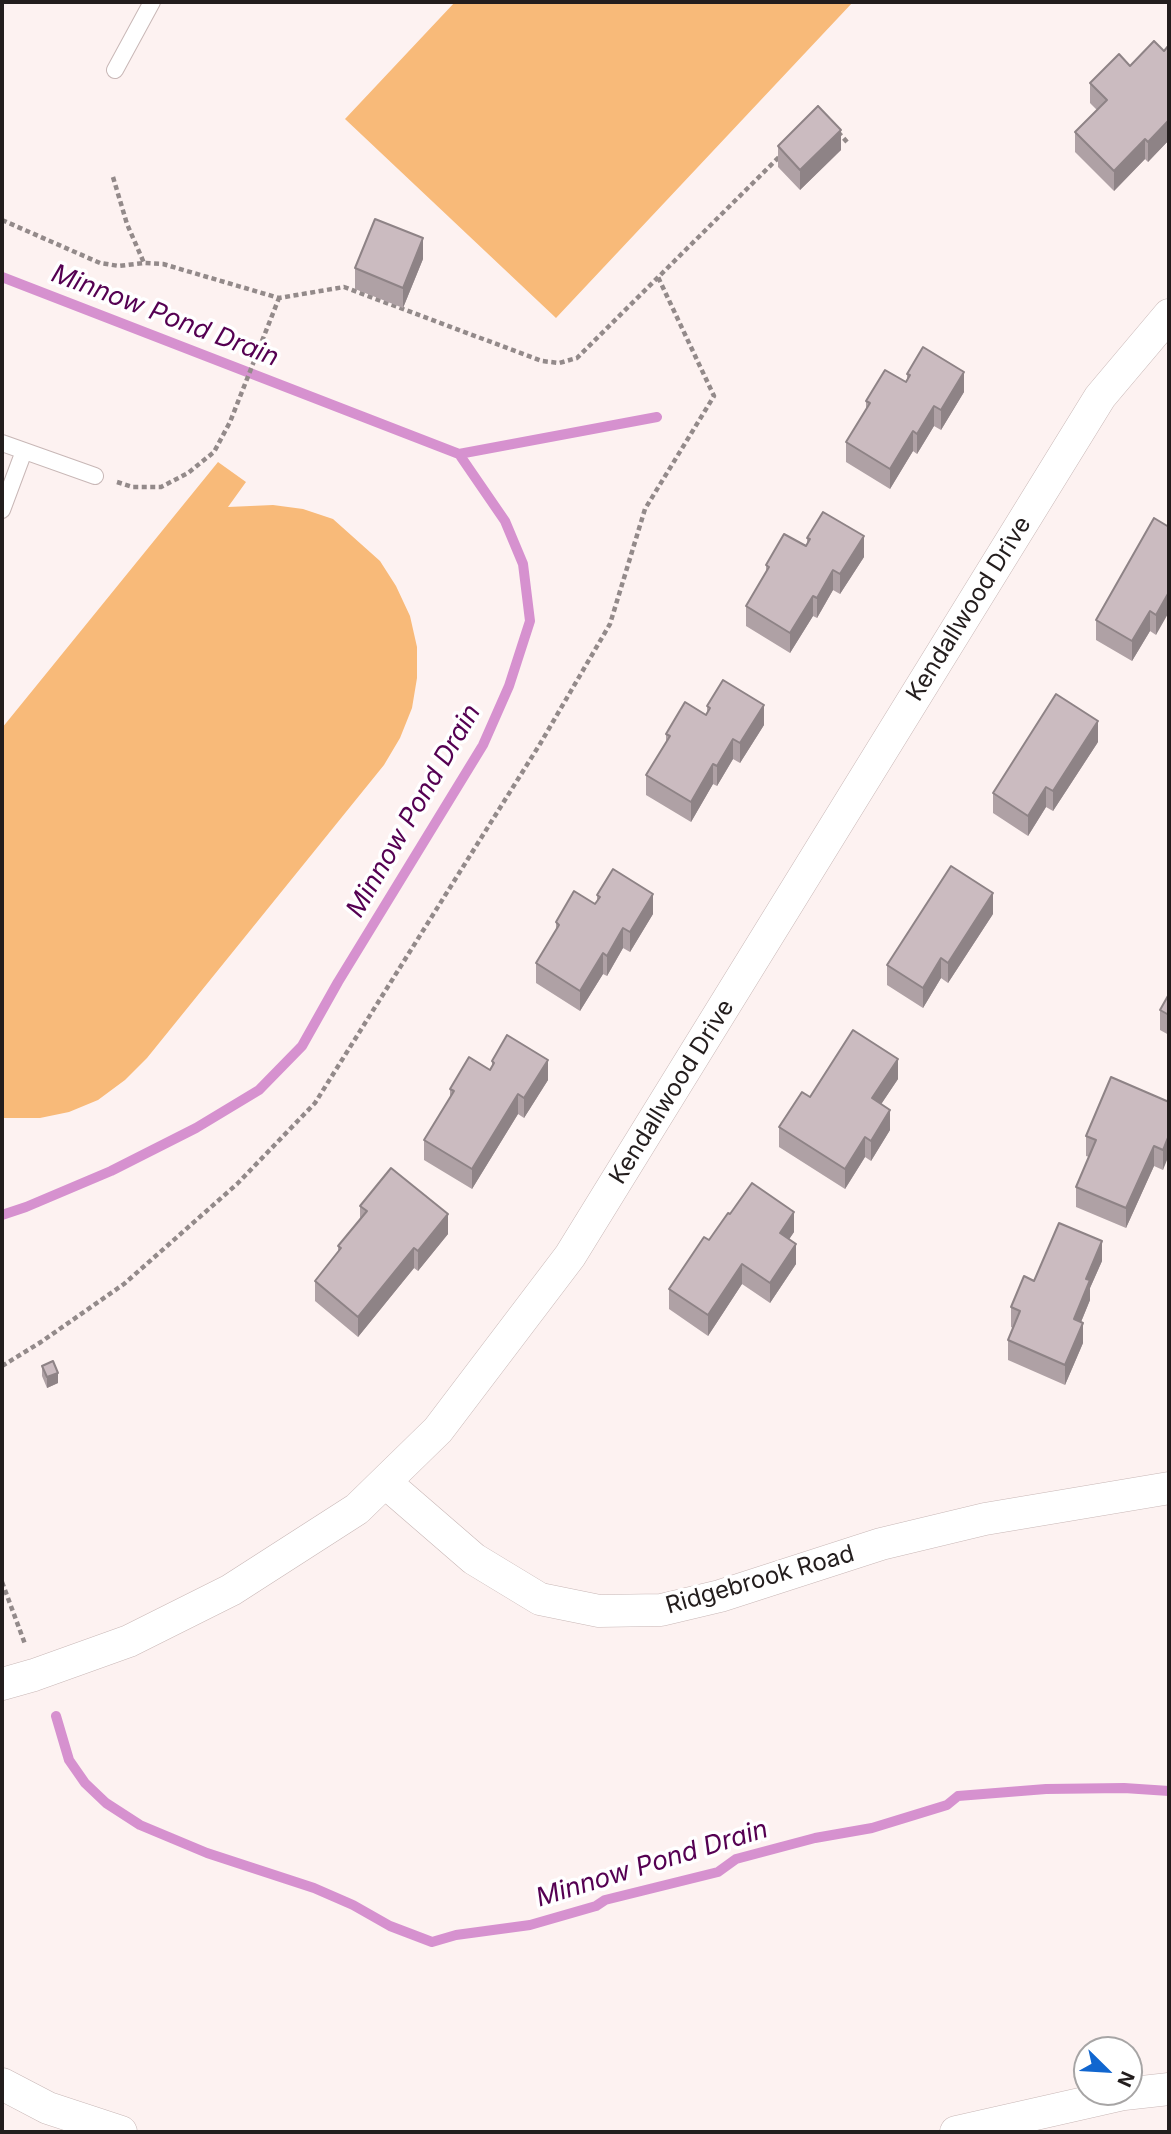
<!DOCTYPE html>
<style>
body{margin:0}
#map{position:relative;width:1171px;height:2134px;overflow:hidden;background:#fdf2f1;font-family:Inter,sans-serif}
canvas{display:block}
.frame{position:absolute;inset:0;border:4px solid #231d1d;pointer-events:none}
.north{position:absolute;left:1073px;top:2036px;width:70px;height:70px;box-sizing:border-box;background:#fff;border:2px solid #a7a5a5;border-radius:50%;rotate:114deg;font-size:19px;font-weight:700;line-height:28px;text-align:center;color:#231d1d}
.north::after{content:'';display:block;margin:auto;width:24px;height:32px;background:#1166cf;clip-path:polygon(50% 0,100% 100%,50% 72%,0 100%)}
</style>
<div id="map">
<canvas width="1171" height="2134"></canvas>
<div class="frame"></div>
<div class="north">N</div>
</div>
<script>
const ctx = document.querySelector('canvas').getContext('2d');
ctx.lineJoin = 'round';
function fillPath(path, color) { ctx.fillStyle = color; ctx.fill(path, 'evenodd'); }
const poly = rows => new Path2D(rows.map(r => 'M' + r).join(''));
function strokePath(path, color, width, dash) { ctx.strokeStyle = color; ctx.lineWidth = width; ctx.lineCap = dash ? 'butt' : 'round'; ctx.setLineDash(dash || []); ctx.stroke(path); }
function label(font, color, halo, rows, align = 'center') {
  ctx.font = font + ' Inter,sans-serif'; ctx.lineWidth = 7; ctx.setLineDash([]); ctx.textBaseline = 'middle'; ctx.strokeStyle = halo; ctx.fillStyle = color; for (const [text, x, y, turn = 0] of rows) {
    ctx.save(); ctx.translate(x, y); ctx.rotate((+turn || 0) * Math.PI / 180); ctx.textAlign = isNaN(turn) ? turn : align; if (halo) ctx.strokeText(text, 0, 0); ctx.fillText(text, 0, 0); ctx.restore();
  }
}
const green = poly([
 [455,2,853,2,556,318,345,119],
 [218,462,246,482,228,507,273,505,303,509,333,519,380,561,396,586,410,616,417,647,417,678,412,708,400,738,384,765,147,1058,125,1080,98,1100,69,1112,40,1118,2,1118,2,728]
]);
const stream = poly([
 [2,277,459,454,505,521,523,564,530,621,509,686,483,745,338,982,302,1046,259,1090,196,1128,111,1171,26,1207,2,1215],
 [459,454,657,417],
 [56,1716,69,1760,85,1783,106,1803,140,1825,207,1853,314,1888,353,1905,390,1926,432,1942,456,1935,530,1925,596,1906,605,1900,718,1872,736,1859,815,1838,872,1828,947,1805,958,1796,1046,1789,1124,1788,1169,1791]
]);
const path = poly([
 [838,132,847,142],
 [113,177,127,224,144,263],
 [2,220,100,263,119,266,144,263,163,264,279,298,344,287,542,361,559,363,577,358,781,155],
 [117,482,133,487,161,487,188,473,214,452,230,422,279,298],
 [2,1366,41,1342,124,1284,237,1184,315,1103,540,744,610,624,645,509,714,396,658,277],
 [2,1582,25,1644]
]);
const service = poly([
 [115,70,152,2],
 [2,443,95,476],
 [2,510,24,451]
]);
const minor = poly([
 [385,1482,474,1559,540,1599,599,1611,661,1610,720,1596,881,1544,985,1519,1169,1488],
 [2,1684,34,1675,129,1641,231,1590,357,1509,438,1430,570,1256,1100,397,1169,315],
 [2,2084,48,2108,121,2132],
 [956,2132,1124,2094,1169,2089]
]);
const wall = poly([
 [1169,45,1169,140,1148,162,1145,159,1114,191,1075,152,1075,132,1097,110,1090,103,1090,83,1164,51],
 [778,146,841,150,800,190,778,167],
 [423,259,403,308,355,289,355,268],
 [907,374,964,392,941,430,934,426,917,454,913,451,890,489,846,462,846,442,866,410,866,401,906,382,907,379],
 [1169,527,1156,635,1150,631,1132,661,1096,640,1096,620],
 [807,538,864,557,840,594,833,590,817,618,813,616,790,653,746,626,746,606,766,573,766,565,806,546,807,544],
 [707,706,764,725,740,763,733,759,717,786,713,784,691,822,646,795,646,775,666,742,666,734,706,715,707,712],
 [1098,742,1053,811,1046,807,1028,836,993,813,993,793],
 [597,895,653,914,630,952,623,948,607,976,603,974,580,1011,536,983,536,963,556,931,556,922,595,904,597,901],
 [993,914,948,983,941,978,923,1008,887,985,887,965],
 [1169,994,1169,1035,1160,1030,1160,1010],
 [492,1061,548,1080,524,1118,518,1114,472,1189,424,1160,424,1140,450,1097,450,1089,490,1070,492,1067],
 [898,1079,881,1104,890,1130,871,1161,865,1157,845,1189,779,1147,779,1127,810,1097],
 [1169,1102,1163,1170,1154,1166,1126,1228,1076,1207,1076,1187,1089,1157,1086,1156,1086,1136],
 [360,1206,448,1234,418,1271,414,1268,358,1337,315,1301,315,1281,338,1252,338,1246,360,1219],
 [730,1214,794,1232,789,1239,796,1264,770,1303,742,1284,708,1336,669,1309,669,1289],
 [1102,1261,1090,1288,1090,1300,1081,1322,1083,1343,1065,1385,1008,1360,1008,1340,1013,1328,1011,1327,1011,1307,1034,1281],
 [42,1366,58,1383,47,1388,42,1376]
]);
const shadedWall = poly([
 [1169,120,1169,140,1148,162,1148,142],
 [841,130,841,150,800,190,800,170],
 [1145,139,1145,159,1114,191,1114,171],
 [423,238,423,259,403,308,403,288],
 [964,372,964,392,941,430,941,410],
 [934,406,934,426,917,454,917,434],
 [913,431,913,451,890,489,890,469],
 [864,536,864,557,840,594,840,574],
 [833,570,833,590,817,618,817,598],
 [1169,592,1169,612,1156,635,1156,615],
 [813,596,813,616,790,653,790,633],
 [1150,611,1150,631,1132,661,1132,641],
 [764,705,764,725,740,763,740,743],
 [1098,721,1098,742,1053,811,1053,791],
 [733,739,733,759,717,786,717,766],
 [713,764,713,784,691,822,691,802],
 [1046,787,1046,807,1028,836,1028,816],
 [993,893,993,914,948,983,948,963],
 [653,894,653,914,630,952,630,932],
 [623,928,623,948,607,976,607,956],
 [603,953,603,974,580,1011,580,991],
 [941,958,941,978,923,1008,923,988],
 [898,1059,898,1079,872,1118,872,1098],
 [548,1060,548,1080,524,1118,524,1098],
 [518,1094,518,1114,472,1189,472,1169],
 [890,1110,890,1130,871,1161,871,1141],
 [1169,1135,1169,1155,1163,1170,1163,1150],
 [865,1137,865,1157,845,1189,845,1169],
 [1154,1146,1154,1166,1126,1228,1126,1208],
 [794,1212,794,1232,780,1253,780,1233],
 [448,1214,448,1234,418,1271,418,1251],
 [1102,1241,1102,1261,1090,1288,1090,1300,1074,1339,1074,1319,1086,1279],
 [796,1244,796,1264,770,1303,770,1283],
 [414,1248,414,1268,358,1337,358,1317],
 [742,1264,742,1284,708,1336,708,1315],
 [1083,1323,1083,1343,1065,1385,1065,1365],
 [58,1373,58,1383,47,1388,47,1377]
]);
const building = poly([
 [1154,41,1164,51,1169,45,1169,120,1148,142,1145,139,1114,171,1075,132,1107,100,1090,83,1119,54,1130,66,1154,41],
 [818,106,841,130,800,170,778,146,818,106],
 [375,219,423,238,403,288,355,268,375,219],
 [923,347,964,372,941,410,934,406,917,434,913,431,890,469,846,442,870,403,866,401,885,370,906,382,910,375,907,374,923,347],
 [823,512,864,536,840,574,833,570,817,598,813,596,790,633,746,606,769,567,766,565,784,534,806,546,810,539,807,538,823,512],
 [1154,518,1169,527,1169,592,1156,615,1150,611,1132,641,1096,620,1154,518],
 [723,680,764,705,740,743,733,739,717,766,713,764,691,802,646,775,670,736,666,734,685,702,706,715,710,708,707,706,723,680],
 [1056,694,1098,721,1053,791,1046,787,1028,816,993,793,1056,694],
 [951,866,993,893,948,963,941,958,923,988,887,965,951,866],
 [613,869,653,894,630,932,623,928,607,956,603,953,580,991,536,963,559,925,556,922,574,891,595,904,600,897,597,895,613,869],
 [1169,994,1169,1015,1160,1010,1169,994],
 [853,1030,898,1059,872,1098,890,1110,871,1141,865,1137,845,1169,779,1127,802,1092,810,1097,853,1030],
 [507,1035,548,1060,524,1098,518,1094,472,1169,424,1140,454,1091,450,1089,469,1057,490,1070,494,1063,492,1061,507,1035],
 [1111,1077,1169,1102,1169,1135,1163,1150,1154,1146,1126,1208,1076,1187,1096,1140,1086,1136,1111,1077],
 [391,1168,448,1214,418,1251,414,1248,358,1317,315,1281,341,1248,338,1246,367,1211,360,1206,391,1168],
 [752,1183,794,1212,780,1233,796,1244,770,1283,742,1264,708,1315,669,1289,704,1237,709,1240,728,1213,730,1214,752,1183],
 [1059,1223,1102,1241,1086,1279,1090,1280,1074,1319,1083,1323,1065,1365,1008,1340,1020,1311,1011,1307,1024,1276,1034,1281,1059,1223],
 [53,1361,58,1373,47,1377,42,1366,53,1361]
]);
const streetNames = [
 ["Kendallwood Drive",969,609,-58],
 ["Kendallwood Drive",672,1092,-58],
 ["Ridgebrook Road",760,1580,-16]
];
const waterNames = [
 ["Minnow Pond Drain",165,316,21],
 ["Minnow Pond Drain",414,811,-60],
 ["Minnow Pond Drain",652,1864,-17]
];
fillPath(green, '#f8ba79');
strokePath(stream, '#d691cf', 10);
strokePath(service, '#c8b7b6', 18);
strokePath(minor, '#c8b7b6', 33);
strokePath(path, '#938a8a', 4.5, [5, 3.5]);
strokePath(service, '#fff', 16);
strokePath(minor, '#fff', 32);
fillPath(wall, '#afa1a5');
fillPath(shadedWall, '#8e8386');
fillPath(building, '#cbbbc0');
strokePath(building, '#8e8386', 2);
label('24px', '#231d1d', '#fff', streetNames);
label('italic 26px', '#550052', '#fff', waterNames);
</script>
